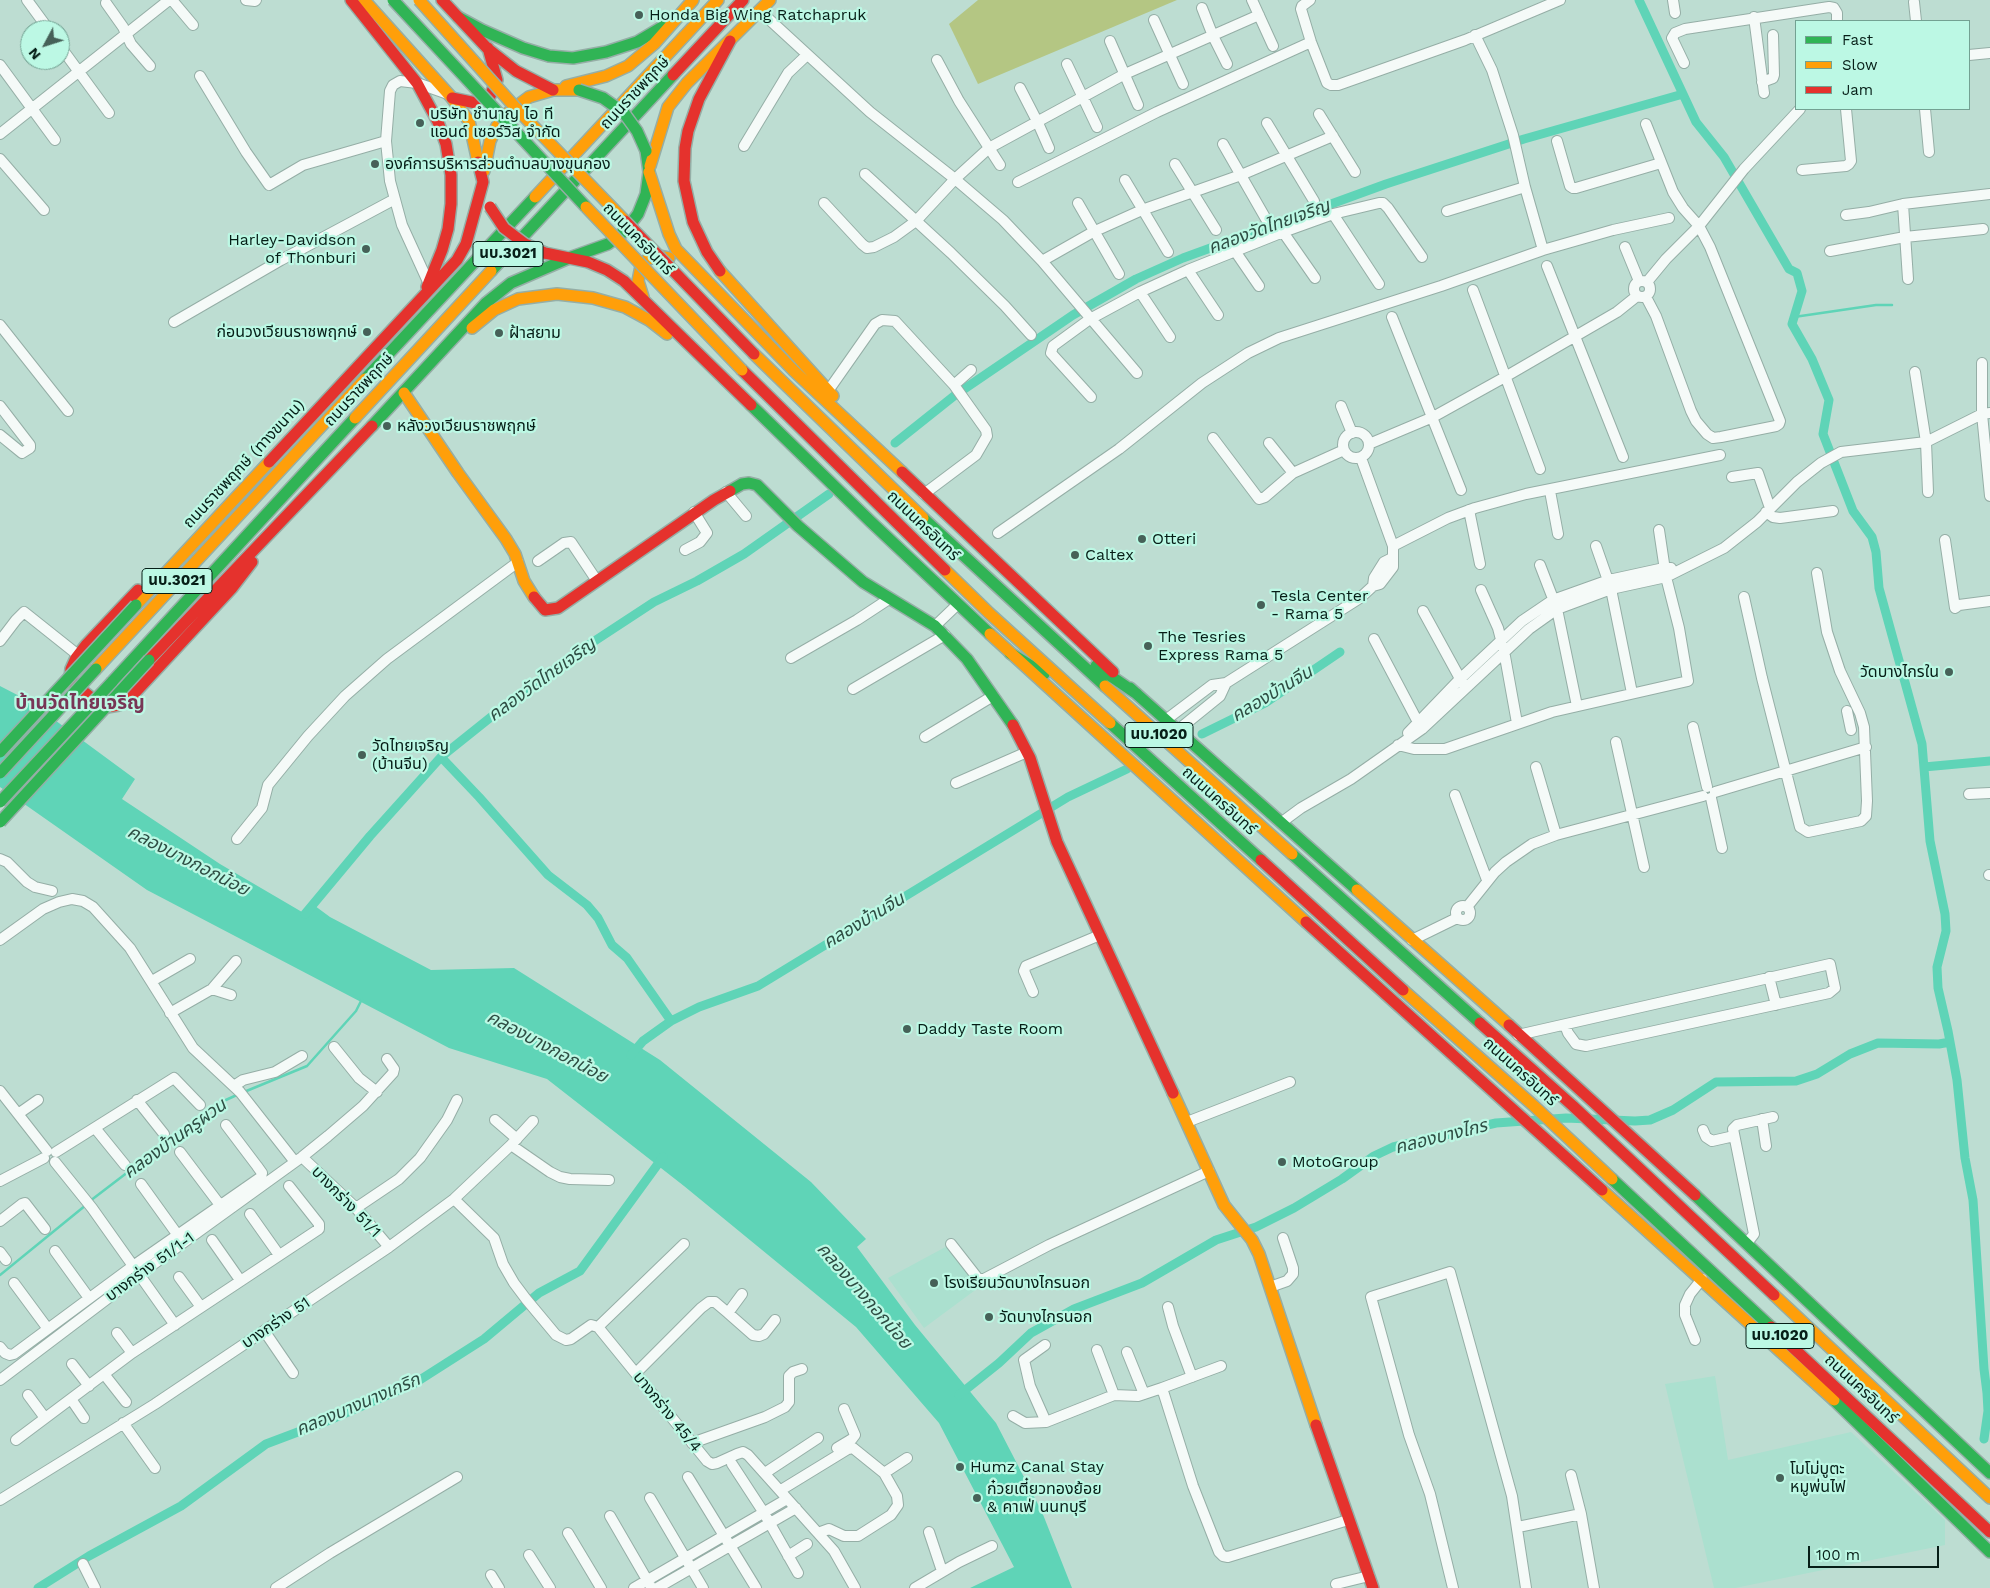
<!DOCTYPE html>
<meta charset="utf-8">
<style>
body{margin:0}
#map{position:relative;width:1990px;height:1588px;overflow:hidden;background:#bdddd2;font-family:"Work Sans",sans-serif}
canvas{display:block}
.legend{position:absolute;left:1795px;top:20px;width:175px;height:90px;box-sizing:border-box;background:#bcf8e4;border:1px solid #73a192;margin:0;padding:6px 9px;list-style:none;font-size:15px;color:#061e17}
.legend li{display:flex;align-items:center;gap:10px;height:25px}
.legend b{width:25px;border:1px solid #73a192}
.north{position:absolute;left:20px;top:20px;width:50px;height:50px;box-sizing:border-box;background:#bcf8e4;border:1px solid #73a192;border-radius:50%;rotate:230deg;font-size:14px;font-weight:700;line-height:20px;text-align:center;color:#061e17}
.north::after{content:'';display:block;margin:auto;width:18px;height:22px;background:#466158;clip-path:polygon(50% 0,100% 100%,50% 72%,0 100%)}
.scale{position:absolute;left:1808px;top:1546px;width:131px;height:22px;box-sizing:border-box;border:2px solid #061e17;border-top:0;padding-left:6px;font-size:15px;line-height:18px;white-space:nowrap;color:#061e17;-webkit-text-stroke:4px #bcf8e4;paint-order:stroke}
</style>
<div id="map">
<canvas width="1990" height="1588"></canvas>
<ul class="legend">
<li><b style="height:6px;background:#30b455"></b>Fast</li>
<li><b style="height:6px;background:#ff9f0a"></b>Slow</li>
<li><b style="height:6px;background:#e5322d"></b>Jam</li>
</ul>
<div class="north">N</div>
<div class="scale">100 m</div>
</div>
<script>
const ctx = document.querySelector('canvas').getContext('2d');
ctx.lineJoin = 'round';
function fillPath(path, color) { ctx.fillStyle = color; ctx.fill(path, 'evenodd'); }
const poly = rows => new Path2D(rows.map(r => 'M' + r).join(''));
function strokePath(path, color, width, dash) { ctx.strokeStyle = color; ctx.lineWidth = width; ctx.lineCap = dash ? 'butt' : 'round'; ctx.setLineDash(dash || []); ctx.stroke(path); }
function label(font, color, halo, rows, align = 'center') {
  ctx.font = font + ' "Work Sans","Noto Sans Thai",sans-serif'; ctx.lineWidth = 4.5; ctx.setLineDash([]); ctx.textBaseline = 'middle'; ctx.strokeStyle = halo; ctx.fillStyle = color; for (const [text, x, y, turn = 0] of rows) {
    ctx.save(); ctx.translate(x, y); ctx.rotate((+turn || 0) * Math.PI / 180); ctx.textAlign = isNaN(turn) ? turn : align; if (halo) ctx.strokeText(text, 0, 0); ctx.fillText(text, 0, 0); ctx.restore();
  }
}
const built = poly([
 [951,1244,978,1288,924,1328,888,1278],
 [1715,1376,1728,1460,1851,1432,1945,1520,1945,1545,1735,1588,1714,1588,1665,1384]
]);
const forest = poly([
 [978,0,1177,0,978,84,949,24]
]);
const water = poly([
 [0,686,29,701,135,779,122,799,220,864,302,912,311,903,330,917,431,970,514,968,660,1060,811,1182,866,1239,857,1247,915,1325,996,1423,1042,1512,1072,1588,970,1588,1014,1567,939,1423,856,1327,684,1186,547,1079,449,1048,147,890,0,787]
]);
const stream = poly([
 [1794,317,1876,305,1892,305],
 [244,1092,307,1066,356,1011,362,999],
 [90,1201,217,1104,239,1094],
 [0,1275,86,1205]
]);
const canal = poly([
 [1639,0,1696,122,1724,157,1789,269,1797,273,1802,291,1792,324,1812,359,1829,400,1823,434,1853,511,1872,537,1876,552,1879,588,1922,744,1930,841,1945,914,1946,931,1937,967,1938,988,1948,1031,1957,1080,1965,1158,1973,1200,1984,1369,1987,1393,1988,1411,1984,1439],
 [895,443,954,396,1073,315,1136,279,1183,258,1386,184,1524,139,1683,94],
 [1202,734,1265,703,1340,652],
 [441,757,479,797,548,875,587,905,598,918,612,945,627,958,671,1021],
 [1924,767,1990,761],
 [305,914,370,836,441,757,501,709,593,642,654,602,697,581,744,554,829,494],
 [631,1055,643,1041,671,1021,699,1007,758,986,1068,797,1127,769],
 [959,1395,999,1363,1031,1333,1074,1309,1142,1283,1216,1240,1256,1227,1294,1208,1342,1179,1374,1156,1393,1147,1496,1123,1566,1118,1635,1121,1650,1120,1673,1110,1716,1082,1796,1081,1817,1074,1850,1054,1878,1043,1939,1044,1950,1042],
 [38,1588,89,1556,181,1506,266,1444,327,1421,415,1383,484,1339,539,1293,580,1271,663,1157]
]);
const street = poly([
 [27,0,49,30],
 [172,0,193,25],
 [246,0,255,1,256,0],
 [1252,0,1273,46],
 [1310,0,1302,6,1301,9,1311,42,1327,83,1331,85,1338,85,1465,40,1560,0],
 [1673,0,1675,13],
 [1914,2,1916,21],
 [106,3,123,27,131,44,150,66],
 [1202,8,1213,36,1227,64],
 [760,11,870,112,955,179,1003,220,1042,261,1137,373],
 [1754,17,1764,93],
 [1154,20,1183,84],
 [1475,35,1492,70,1513,135,1525,187,1543,250],
 [1110,41,1138,105],
 [60,46,109,113],
 [1969,55,1990,53],
 [937,60,959,101,1000,165],
 [1684,63,1672,38,1675,33,1685,29,1829,7,1834,8,1837,13,1837,21],
 [1067,64,1097,127],
 [0,65,55,140],
 [200,76,246,152,269,185,303,165,386,141],
 [1762,82,1773,78,1774,75,1773,35],
 [1020,88,1038,123,1049,148],
 [1925,109,1929,152],
 [1319,114,1355,172],
 [1267,123,1314,201],
 [1646,124,1673,192,1683,208,1699,226,1710,247,1780,421,1779,424,1776,426,1721,437,1713,438,1707,434,1696,421,1691,411,1656,316,1646,297],
 [0,134,169,0],
 [1557,141,1570,186,1573,188,1576,188,1661,163],
 [1223,144,1266,219],
 [744,146,788,73,807,55],
 [0,159,44,210],
 [1175,164,1216,230],
 [1802,170,1846,166,1849,164,1851,161,1846,109],
 [865,174,951,253,1005,306,1031,335],
 [1125,180,1168,252],
 [1018,182,1157,112,1311,42],
 [824,203,862,244,867,248,874,247,894,237,916,221,955,179,989,148,1125,74,1259,15],
 [1078,203,1119,274],
 [1903,204,1908,279],
 [1447,211,1525,187],
 [1333,214,1379,284],
 [1846,215,1869,212,1903,204,1990,194],
 [1283,232,1315,278],
 [1625,247,1639,281],
 [1235,251,1259,286],
 [1830,251,1905,237,1983,229],
 [1042,261,1093,232,1142,210,1241,175,1333,136],
 [1547,266,1623,457],
 [1188,270,1218,315],
 '1634 289a8 8 0 1 1 16 0a8 8 0 1 1-16 0Z',
 [1647,282,1666,259,1699,226,1744,169,1800,109],
 [429,284,402,225,390,181,386,141,390,91,393,85,400,81,417,83,448,94],
 [1473,290,1540,469],
 [1140,292,1170,337],
 [1392,317,1461,490],
 [174,322,281,260,395,199],
 [0,325,68,411],
 [1982,363,1982,414,1990,496],
 [1915,372,1926,442,1928,492],
 [828,391,875,324,882,320,895,321,954,385,971,370],
 [1091,397,1051,353,1053,346,1090,319,1140,292,1188,270,1283,232,1333,214,1379,203,1383,203,1388,208,1422,257],
 [0,406,30,445,30,448,22,453,0,435],
 [1341,406,1352,433],
 '1343 445a13 13 0 1 1 26 0a13 13 0 1 1-26 0Z',
 [1213,438,1259,499,1265,497,1293,473,1344,450],
 [1269,443,1293,473],
 [1369,444,1433,417,1505,377,1617,312,1637,296],
 [1732,477,1758,473,1770,508],
 [1550,491,1558,534],
 [726,492,746,516],
 [924,494,976,455,987,436,986,430,954,385],
 [1469,510,1480,564],
 [1766,512,1773,517,1780,518,1833,511],
 [998,533,1119,449,1202,383,1248,353,1279,338,1441,286,1543,250,1613,230,1669,218],
 [1945,540,1955,608,1959,605,1990,601],
 [1393,546,1448,518,1475,508,1526,494,1720,455],
 [1596,546,1611,589,1632,693],
 [685,550,700,542,707,533,694,512],
 [538,561,564,543,571,542,597,581],
 [1540,565,1557,609,1577,706],
 [1373,586,1374,578,1384,562,1392,558],
 [1481,590,1498,628,1504,651,1517,723],
 [1744,597,1762,678,1800,827,1808,832,1861,821,1866,816,1867,801,1864,727,1860,713,1840,671,1827,632,1817,573],
 [1423,611,1463,684],
 [935,626,958,604],
 [1374,639,1420,726],
 [0,641,16,620,24,612,78,655],
 [791,658,857,620,889,599],
 [853,689,945,635],
 [1847,711,1851,730],
 [1167,719,1212,685,1226,683,1360,598,1373,586,1380,584,1393,567,1393,546,1361,458],
 [1693,727,1707,787],
 [1178,730,1220,696,1226,683],
 [1408,733,1459,680,1522,621,1553,600,1609,580,1664,568,1671,568],
 [925,737,993,696],
 [1616,742,1644,867],
 [1398,745,1414,749,1445,749,1552,712,1688,681,1679,628,1666,577,1659,530],
 [1536,767,1556,835],
 [956,783,1027,752],
 [1715,792,1866,747],
 [1969,794,1990,793],
 [1455,795,1487,880],
 [1711,798,1722,848],
 [1282,822,1301,808,1351,779,1422,729,1529,629,1557,609,1611,589,1666,577,1724,548,1757,522,1797,482,1821,463,1841,452,1926,442,1982,414,1990,413],
 [237,839,262,808,268,785,308,736,345,696,387,659,518,562],
 [0,859,7,862,27,882,35,887,52,891],
 [1989,875,1990,875],
 '1456 913a7 7 0 1 1 14 0a7 7 0 1 1-14 0Z',
 [1467,907,1495,872,1506,862,1532,844,1556,835,1703,796],
 [0,940,43,909,59,902,72,899,83,901,93,907,130,948,193,1048,240,1092,295,1162],
 [1412,940,1457,918],
 [1769,977,1776,1005],
 [152,981,190,959],
 [212,989,231,995],
 [1033,992,1024,971,1026,966,1100,935],
 [170,1013,212,989,236,961],
 [1518,1035,1830,964,1835,988,1829,993,1586,1046,1576,1044,1568,1033,1565,1025],
 [334,1047,359,1078,377,1092],
 [234,1086,243,1080,275,1072,302,1056],
 [0,1091,47,1151],
 [137,1100,164,1134],
 [18,1114,38,1100],
 [1762,1119,1766,1146],
 [495,1120,517,1139],
 [1187,1122,1290,1082],
 [95,1128,125,1165],
 [1703,1130,1706,1137,1712,1141,1734,1136],
 [511,1145,550,1172,560,1177,570,1179,609,1180],
 [56,1152,174,1078,200,1105],
 [180,1152,220,1205],
 [302,1157,356,1208,389,1247],
 [55,1162,92,1208,175,1325],
 [0,1181,44,1158],
 [141,1184,177,1234],
 [454,1199,494,1238,503,1264,514,1283,526,1299,556,1335,566,1340,571,1339,591,1325,598,1327,707,1461,712,1464,717,1463,737,1454,743,1452,748,1455,834,1551,855,1588],
 [356,1208,399,1179,420,1158,447,1120,457,1100],
 [250,1214,279,1255],
 [0,1221,22,1204,25,1203,45,1229],
 [212,1240,240,1280],
 [1747,1243,1754,1234,1733,1129,1737,1125,1773,1117],
 [951,1244,976,1276,978,1279,984,1279,1049,1245,1209,1171],
 [55,1251,89,1298],
 [0,1252,6,1260],
 [179,1277,201,1307],
 [14,1283,48,1329],
 [1270,1287,1287,1281,1293,1274,1293,1268,1283,1238],
 [1168,1307,1173,1326,1192,1377],
 [728,1313,753,1335,759,1336,764,1334,775,1320],
 [598,1327,684,1244],
 [265,1332,293,1373],
 [117,1333,132,1353],
 [1695,1340,1685,1315,1685,1305,1690,1294,1702,1279],
 [1045,1345,1024,1360,1030,1386,1046,1422,1114,1395,1138,1396,1162,1388,1193,1486,1219,1552,1223,1556,1228,1557,1348,1520],
 [0,1347,5,1353,10,1355,14,1354,133,1266,261,1177,262,1173,257,1166,226,1125],
 [1097,1350,1114,1395],
 [1127,1352,1144,1394],
 [72,1364,89,1386],
 [636,1373,701,1308,709,1302,715,1302,728,1313,742,1294],
 [104,1374,126,1402],
 [0,1380,140,1274,302,1157,328,1136,363,1106,393,1073,394,1069,387,1059],
 [1162,1388,1221,1366],
 [28,1395,45,1418],
 [71,1399,84,1418],
 [1013,1416,1025,1423,1046,1422],
 [123,1423,155,1468],
 [16,1440,132,1353,319,1229,319,1224,289,1186],
 [692,1443,765,1417,785,1407,789,1402,789,1376,793,1372,802,1369],
 [837,1448,852,1439,855,1435,844,1409],
 [732,1464,764,1513,798,1573],
 [765,1473,818,1438],
 [884,1473,907,1458],
 [1571,1475,1581,1514,1594,1588],
 [688,1477,756,1588],
 [781,1490,848,1449,853,1448,884,1473,897,1496,898,1505,891,1515,858,1536,844,1536,829,1529,818,1533],
 [650,1498,703,1588],
 [0,1500,155,1404,389,1247,454,1199,511,1145,533,1121],
 [610,1516,650,1585],
 [1518,1527,1581,1514],
 [929,1532,942,1571],
 [568,1533,601,1588],
 [529,1555,550,1588],
 [788,1556,807,1544],
 [83,1564,95,1588],
 [491,1575,499,1588],
 [1336,1584,1369,1576],
 [276,1588,330,1553,457,1477],
 [634,1588,787,1499],
 [657,1588,796,1508],
 [915,1588,959,1562,992,1546],
 [1453,1588,1430,1494,1409,1435,1371,1297,1450,1272,1512,1496,1526,1588]
]);
const fast = poly([
 [458,17,482,30,523,48,549,56,573,58,606,52,637,42,674,20],
 [491,271,673,75],
 [365,379,535,197],
 [751,405,870,521,990,634],
 [372,426,486,303,511,283,569,258,608,244,625,231,638,214,646,194,649,172,646,151],
 [730,491,742,484,749,483,757,485,798,526,863,582,935,626,967,659,1013,725],
 [923,518,1105,686],
 [1010,653,1044,674],
 [1096,666,1137,694],
 [112,682,355,418],
 [1130,688,1357,890],
 [1110,723,1261,860],
 [1292,854,1480,1023],
 [1612,1179,1771,1327],
 [1695,1195,1990,1473],
 [1834,1400,1990,1552]
]);
const slow = poly([
 [364,0,452,98,469,121,478,162],
 [566,86,606,76,628,66,654,44,693,0],
 [650,166,668,107,687,83,770,0],
 [484,171,490,141,497,126,509,112,529,97,553,90,579,90],
 [649,172,669,234,676,249,794,371,902,472],
 [535,197,718,0],
 [720,271,833,396],
 [643,297,638,281,641,266,648,259,658,256,669,258],
 [472,328,494,310,518,299,557,294,593,298,625,307,649,320,667,334],
 [754,354,923,518],
 [404,393,458,473,506,539,515,554,524,581,534,597],
 [355,418,491,271],
 [945,570,989,613,1110,723],
 [136,605,269,462],
 [990,634,1306,922],
 [96,669,365,379],
 [1105,686,1292,854],
 [1357,890,1509,1025],
 [1403,990,1534,1106,1612,1179],
 [1173,1093,1224,1205,1252,1240,1259,1254,1316,1425],
 [1602,1190,1834,1400],
 [1774,1295,1990,1498]
]);
const jam = poly([
 [351,0,417,83,438,122,446,144,451,175,451,204,448,229,442,250,427,287],
 [442,0,487,48,516,71,553,90],
 [673,75,743,0],
 [452,98,476,103,490,96,497,80,488,48],
 [545,253,588,262,607,270,624,281,751,405],
 [720,271,707,252,693,222,684,181,685,148,688,131,699,99,730,41],
 [742,370,945,570],
 [269,462,457,260,466,244,483,182,478,162],
 [902,472,1113,672],
 [138,590,86,645,76,658,71,669,70,677,74,684,98,703,107,707,119,705,130,698,232,588,252,562],
 [534,597,545,610,558,608,714,500,730,491],
 [149,660,372,426],
 [1013,725,1030,758,1057,842,1173,1093],
 [1261,860,1403,990],
 [1306,922,1602,1190],
 [1480,1023,1573,1106,1774,1295],
 [1509,1025,1695,1195],
 [1771,1327,1990,1532],
 [1316,1425,1373,1588]
]);
const fastBridge = poly([
 [393,0,586,207],
 [579,90,603,98,624,113,637,131,646,151],
 [0,752,136,605],
 [0,773,96,669],
 [0,802,112,682],
 [0,822,149,660]
]);
const slowBridge = poly([
 [419,0,514,106,625,221],
 [586,207,742,370]
]);
const jamBridge = poly([
 [490,207,504,228,525,244,545,253],
 [625,221,754,354]
]);
const markers = [
 [639,15,5,"#466158"],
 [420,123,5,"#466158"],
 [375,164,5,"#466158"],
 [366,249,5,"#466158"],
 [367,332,5,"#466158"],
 [499,333,5,"#466158"],
 [387,426,5,"#466158"],
 [1142,539,5,"#466158"],
 [1075,555,5,"#466158"],
 [1261,605,5,"#466158"],
 [1148,646,5,"#466158"],
 [1949,672,5,"#466158"],
 [362,755,5,"#466158"],
 [907,1029,5,"#466158"],
 [1282,1162,5,"#466158"],
 [934,1283,5,"#466158"],
 [989,1317,5,"#466158"],
 [960,1467,5,"#466158"],
 [1780,1478,5,"#466158"],
 [977,1498,5,"#466158"]
];
const shields = [
 [508,254,70],
 [177,581,70],
 [1159,735,68],
 [1780,1336,68]
];
const shieldNames = [
 ["นบ.3021",508,254],
 ["นบ.3021",177,581],
 ["นบ.1020",1159,735],
 ["นบ.1020",1780,1336]
];
const poiNames = [
 ["Honda Big Wing Ratchapruk",649,15],
 ["บริษัท ชำนาญ ไอ ที",430,114],
 ["แอนด์ เซอร์วิส จำกัด",430,132],
 ["องค์การบริหารส่วนตำบลบางขุนกอง",385,164],
 ["Harley-Davidson",356,240,"right"],
 ["of Thonburi",356,258,"right"],
 ["ก่อนวงเวียนราชพฤกษ์",357,332,"right"],
 ["ฝ้าสยาม",509,333],
 ["หลังวงเวียนราชพฤกษ์",397,426],
 ["Otteri",1152,539],
 ["Caltex",1085,555],
 ["Tesla Center",1271,596],
 ["- Rama 5",1271,614],
 ["The Tesries",1158,637],
 ["Express Rama 5",1158,655],
 ["วัดบางไกรใน",1939,672,"right"],
 ["วัดไทยเจริญ",372,746],
 ["(บ้านจีน)",372,764],
 ["Daddy Taste Room",917,1029],
 ["MotoGroup",1292,1162],
 ["โรงเรียนวัดบางไกรนอก",944,1283],
 ["วัดบางไกรนอก",999,1317],
 ["Humz Canal Stay",970,1467],
 ["โมโม่บูตะ",1790,1469],
 ["หมูพ่นไฟ",1790,1487],
 ["ก๋วยเตี๋ยวทองย้อย",987,1489],
 ["& คาเฟ่ นนทบุรี",987,1507]
];
const streetNames = [
 ["ถนนราชพฤกษ์",635,93,-47],
 ["ถนนนครอินทร์",638,239,46],
 ["ถนนราชพฤกษ์",359,390,-47],
 ["ถนนราชพฤกษ์ (ทางขนาน)",244,464,-47],
 ["ถนนนครอินทร์",923,526,44],
 ["ถนนนครอินทร์",1219,801,42],
 ["ถนนนครอินทร์",1520,1072,42],
 ["บางกร่าง 51/1",346,1202,46],
 ["บางกร่าง 51/1-1",150,1267,-36],
 ["บางกร่าง 51",276,1323,-34],
 ["ถนนนครอินทร์",1861,1389,43],
 ["บางกร่าง 45/4",667,1412,51]
];
const waterNames = [
 ["คลองวัดไทยเจริญ",1269,227,-20],
 ["คลองวัดไทยเจริญ",542,680,-36],
 ["คลองบ้านจีน",1272,694,-31],
 ["คลองบางกอกน้อย",188,861,27],
 ["คลองบ้านจีน",864,921,-31],
 ["คลองบางกอกน้อย",547,1047,28],
 ["คลองบางไกร",1441,1137,-14],
 ["คลองบ้านครูผวน",175,1139,-36],
 ["คลองบางกอกน้อย",864,1296,49],
 ["คลองบางนางเกริก",358,1405,-23]
];
const quarterNames = [
 ["บ้านวัดไทยเจริญ",80,703]
];
fillPath(built, '#abe0cf');
fillPath(forest, '#b4c683');
fillPath(water, '#5fd4b7');
strokePath(stream, '#5fd4b7', 2.5);
strokePath(canal, '#5fd4b7', 9);
strokePath(street, '#95aea6', 12);
strokePath(fast, '#95aea6', 14);
strokePath(slow, '#95aea6', 14);
strokePath(jam, '#95aea6', 14);
strokePath(street, '#f5faf8', 10);
strokePath(fast, '#30b455', 11);
strokePath(slow, '#ff9f0a', 11);
strokePath(jam, '#e5322d', 11);
strokePath(fastBridge, '#95aea6', 14, []);
strokePath(slowBridge, '#95aea6', 14, []);
strokePath(jamBridge, '#95aea6', 14, []);
strokePath(fastBridge, '#30b455', 11);
strokePath(slowBridge, '#ff9f0a', 11);
strokePath(jamBridge, '#e5322d', 11);
for (const [x, y, r, color] of markers) { const dot = new Path2D(); dot.arc(x, y, r, 0, 2 * Math.PI); ctx.fillStyle = color; ctx.fill(dot); strokePath(dot, '#bcf8e4', 2); }
for (const [x, y, w] of shields) { const box = new Path2D(); box.roundRect(x - w / 2, y - 12.5, w, 25, 4); ctx.fillStyle = '#bcf8e4'; ctx.fill(box); strokePath(box, '#061e17', 1); }
label('bold 15px', '#061e17', null, shieldNames);
label('16px', '#061e17', '#bcf8e4', poiNames, 'left');
label('16px', '#061e17', '#bcf8e4', streetNames);
label('italic 18px', '#2e4d43', '#bcf8e4', waterNames);
label('bold 19px', '#783656', '#bcf8e4', quarterNames);
</script>
